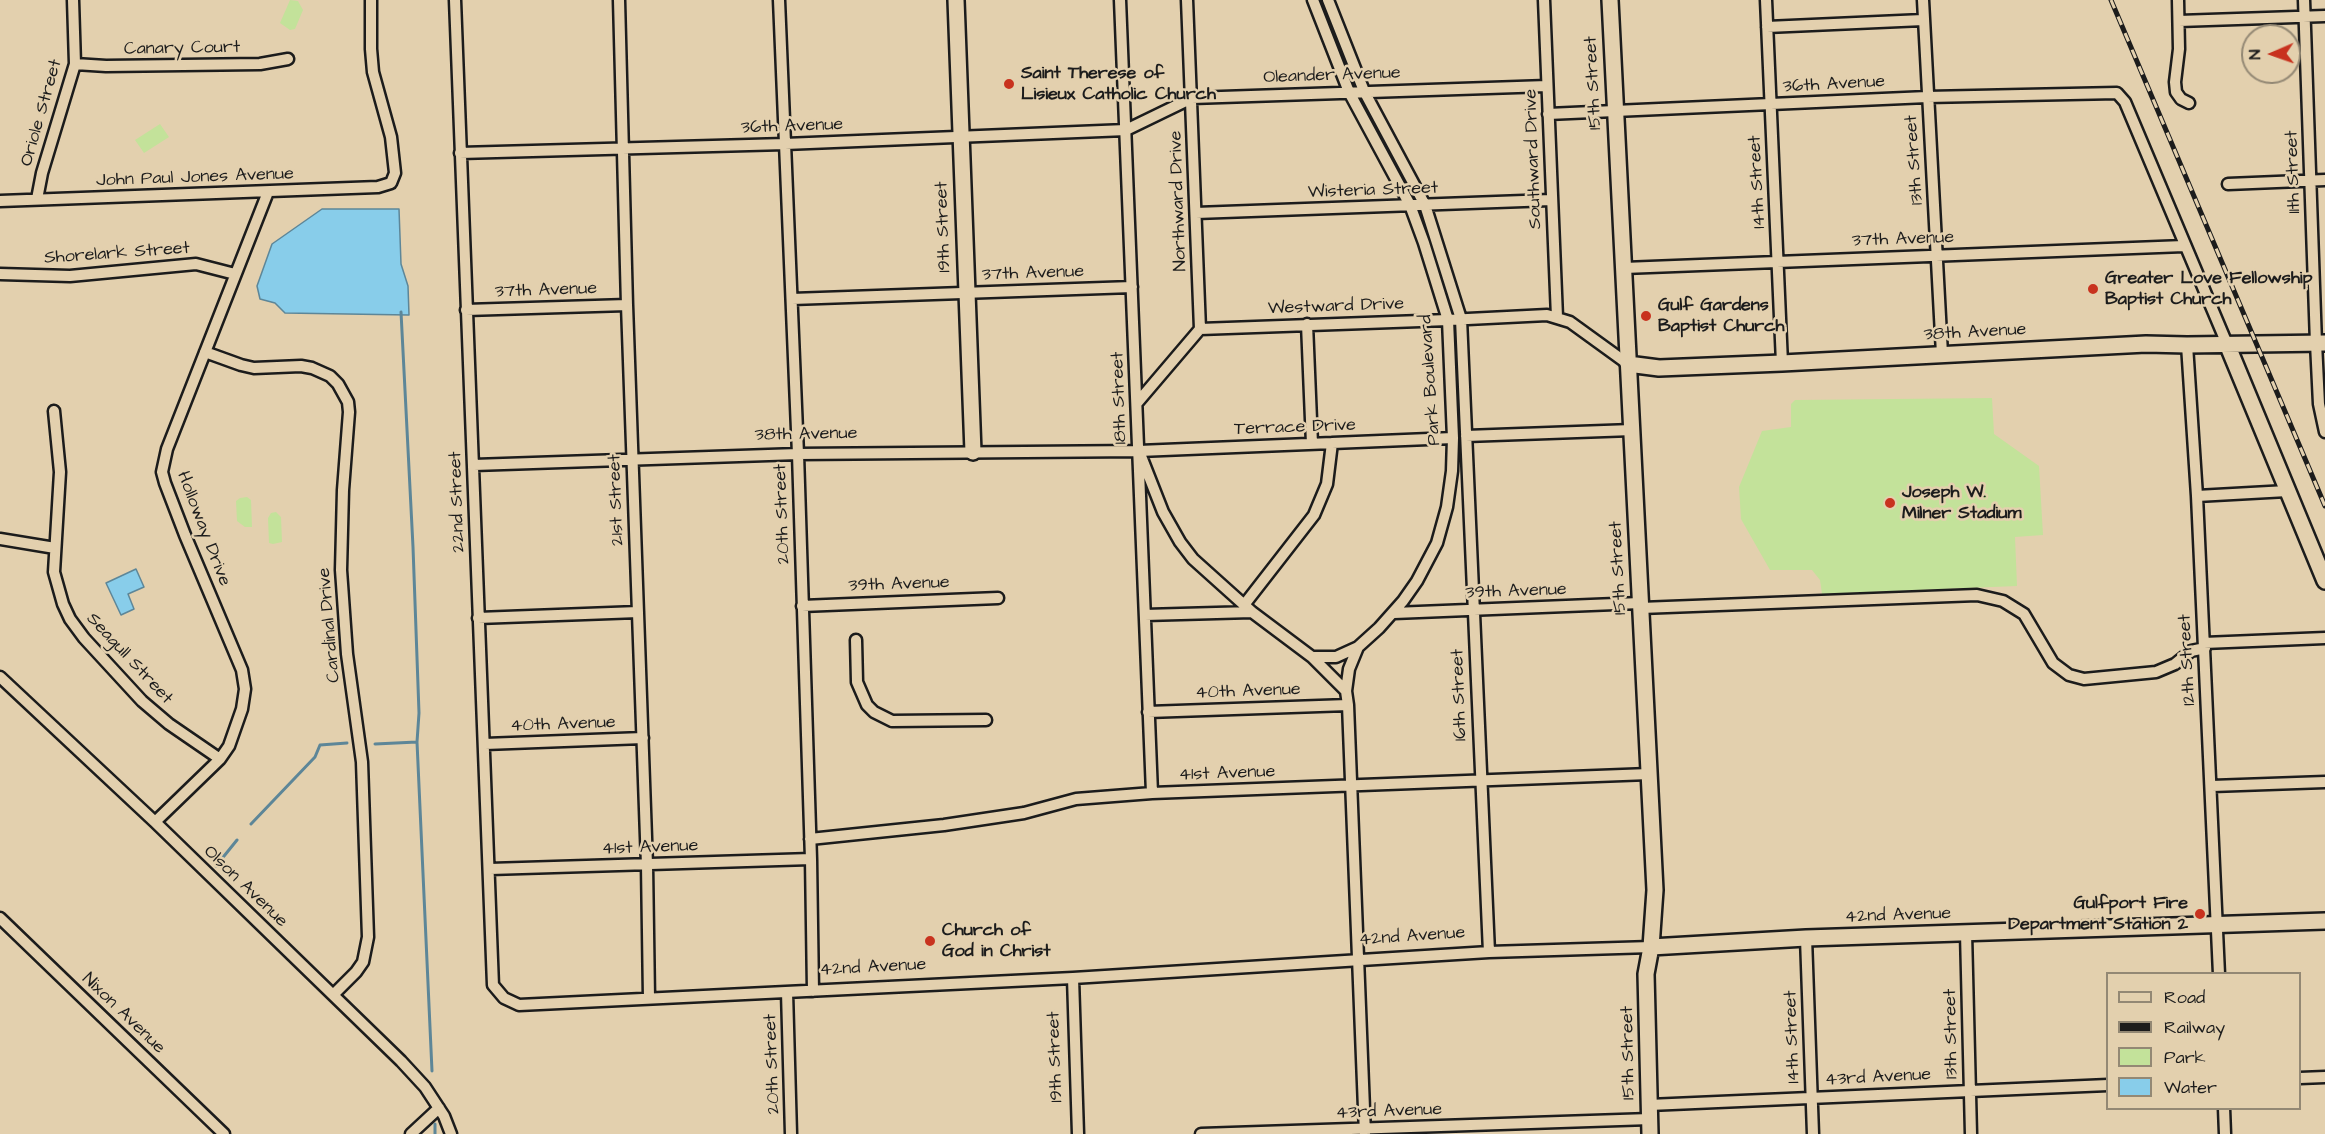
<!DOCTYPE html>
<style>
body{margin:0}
#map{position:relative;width:2325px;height:1134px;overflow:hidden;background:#e3d0ae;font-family:"Architects Daughter",sans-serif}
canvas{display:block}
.legend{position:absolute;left:2106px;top:972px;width:195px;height:138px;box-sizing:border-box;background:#e3d0ae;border:2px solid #938874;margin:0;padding:8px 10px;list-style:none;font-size:18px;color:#1c1c1c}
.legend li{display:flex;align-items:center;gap:12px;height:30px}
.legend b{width:30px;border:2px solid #938874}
.north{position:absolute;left:2241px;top:24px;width:60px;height:60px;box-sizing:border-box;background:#e3d0ae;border:2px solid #938874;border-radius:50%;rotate:268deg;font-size:16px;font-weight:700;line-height:24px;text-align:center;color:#1c1c1c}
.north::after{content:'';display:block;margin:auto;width:21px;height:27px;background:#c8321e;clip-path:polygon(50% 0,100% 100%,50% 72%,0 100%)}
</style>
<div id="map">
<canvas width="2325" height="1134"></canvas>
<ul class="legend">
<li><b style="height:8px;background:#e3d0ae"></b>Road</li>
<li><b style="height:8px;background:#1c1c1c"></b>Railway</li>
<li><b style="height:16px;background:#c3e29a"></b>Park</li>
<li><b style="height:16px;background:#88cdea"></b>Water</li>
</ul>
<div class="north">N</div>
</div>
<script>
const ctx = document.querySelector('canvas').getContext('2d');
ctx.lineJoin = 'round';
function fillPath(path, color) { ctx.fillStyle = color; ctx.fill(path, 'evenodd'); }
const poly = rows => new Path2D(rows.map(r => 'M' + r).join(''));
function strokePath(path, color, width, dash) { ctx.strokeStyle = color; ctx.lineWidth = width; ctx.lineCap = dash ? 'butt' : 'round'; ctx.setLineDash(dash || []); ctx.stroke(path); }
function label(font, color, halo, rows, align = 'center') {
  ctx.font = font + ' "Architects Daughter",sans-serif'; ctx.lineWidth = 5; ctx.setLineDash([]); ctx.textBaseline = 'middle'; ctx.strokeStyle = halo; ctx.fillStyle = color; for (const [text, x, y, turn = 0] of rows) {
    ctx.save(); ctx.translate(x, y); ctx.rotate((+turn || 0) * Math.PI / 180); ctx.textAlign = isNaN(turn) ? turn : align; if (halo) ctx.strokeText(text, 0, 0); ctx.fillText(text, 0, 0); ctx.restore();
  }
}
const green = poly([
 [290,0,298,1,303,10,295,29,290,30,280,23],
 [160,124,169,137,144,153,135,140],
 [1992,398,1994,434,2039,466,2043,535,2015,537,2017,586,1822,594,1820,580,1812,570,1770,570,1741,519,1739,487,1762,431,1791,427,1791,404,1795,400],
 [247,497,251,500,252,527,245,527,237,521,236,501,240,498],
 [276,512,281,517,282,542,273,544,269,543,268,518,271,513]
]);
const water = poly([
 [322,209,399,209,401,264,408,286,409,315,285,313,275,303,260,299,257,286,272,244,322,209],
 [136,569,144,587,128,594,134,609,121,615,106,583,136,569]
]);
const stream = poly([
 [401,312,413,547,419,713,417,742,432,1071],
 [375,744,417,742],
 [251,824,315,757,320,745,347,743],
 [216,866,237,840],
 [435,1124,435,1134]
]);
const street = poly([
 [455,0,493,985,504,998,519,1005,1073,978,1489,952,1651,947],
 [619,0,627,305,647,865,649,998],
 [779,0,798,454,811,859,813,991],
 [1120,0,1152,793],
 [1187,0,1200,329],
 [1328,0,1364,91,1425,205,1461,319,1489,952],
 [1544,0,1557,317],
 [1766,0,1782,363],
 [1923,0,1942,354],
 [2178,0,2179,49,2175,82,2176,92,2181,99,2189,103],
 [2304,0,2316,343,2319,404,2325,432],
 [2179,21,2325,16],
 [1767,27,1923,20],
 [75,64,106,66,260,64,288,59],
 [1548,114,1927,97,2117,93,2125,102,2227,344],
 [460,153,785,144,1126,130,1192,98,1547,86],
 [2228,184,2325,180],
 [37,199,42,173,75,64,73,0],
 [0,201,378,187,391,183,395,173,391,137,373,72,371,49,371,0],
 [1196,213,1551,200],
 [1624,268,2184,246],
 [0,274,70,276,196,264,235,274],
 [792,299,1132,287],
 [466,310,627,305],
 [1307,324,1312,444],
 [2187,345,2197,496,2219,974],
 [205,352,241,365,254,368,301,366,312,368,330,376,338,384,348,402,349,412,343,490,341,570,347,654,362,762,368,937,363,962,356,972,333,995],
 [1137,403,1200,329,1448,320,1547,315,1570,322,1628,364],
 [54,411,60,472,54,572,63,604,70,619,84,638,142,701,169,724,220,759],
 [1466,436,1632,430],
 [1139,451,1163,512,1180,542,1193,559,1252,612,1312,657,1336,657,1358,647,1379,628,1403,601,1417,581,1437,543,1447,507,1452,471,1453,438,1448,320,1424,243,1410,205,1349,92,1313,0],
 [474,465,798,454,1139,451,1453,438],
 [2197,496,2287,491],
 [0,539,55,548],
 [1244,605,1314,515,1327,484,1332,443],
 [802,606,998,598],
 [1641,608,1977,595,2003,601,2024,614,2053,663,2069,675,2084,679,2156,672,2175,664,2191,651,2205,648],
 [1394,613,1640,603],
 [1145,615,1252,612],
 [478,618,638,612],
 [856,640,857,682,867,705,874,712,892,721,986,720],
 [2204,643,2325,638],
 [1312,657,1346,691,1348,705,1365,1134],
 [0,677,155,822,401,1061,425,1087,444,1116,451,1134],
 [1346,691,1349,669,1358,647],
 [1148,712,1348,705],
 [485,744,643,738],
 [2212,786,2325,782],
 [155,822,220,759,229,746,242,709,245,689,242,670,185,535,165,483,162,472,167,449,268,192],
 [810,839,944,825,1024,813,1076,799,1152,793,1649,774],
 [490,869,811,859],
 [0,918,224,1134],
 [1966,933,1971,1134],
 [1806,938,1813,1134],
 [1073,978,1078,1134],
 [787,992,791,1134],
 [2300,1078,2325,1077],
 [1649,1105,2108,1085],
 [2224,1108,2225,1134],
 [411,1134,439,1108],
 [1201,1134,1650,1119]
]);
const secondary = poly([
 [956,0,973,452],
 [1610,0,1655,890,1651,947,1646,974,1650,1134],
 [2227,344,2325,581],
 [1628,364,1659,368,1782,363,2146,344,2187,345,2325,343],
 [1651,947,1806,938,2325,921]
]);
const rail = poly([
 [2111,0,2325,506]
]);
const markers = [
 [1009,84,6,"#c8321e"],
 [2093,289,6,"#c8321e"],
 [1646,316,6,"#c8321e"],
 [1890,503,6,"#c8321e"],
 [2200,914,6,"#c8321e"],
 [930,941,6,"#c8321e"]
];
const streetNames = [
 ["Canary Court",182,49,-1],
 ["Oleander Avenue",1332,76,-2],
 ["15th Street",1594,83,-93],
 ["36th Avenue",1834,85,-3],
 ["Oriole Street",42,113,-74],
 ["36th Avenue",792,127,-2],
 ["Southward Drive",1534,159,-92],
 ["13th Street",1915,160,-94],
 ["11th Street",2294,172,-92],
 ["John Paul Jones Avenue",195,178,-2],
 ["14th Street",1758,182,-93],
 ["Wisteria Street",1373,191,-2],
 ["Northward Drive",1179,201,-92],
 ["19th Street",944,227,-92],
 ["37th Avenue",1903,240,-2],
 ["Shorelark Street",117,254,-4],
 ["37th Avenue",1033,274,-2],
 ["37th Avenue",546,291,-2],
 ["Westward Drive",1336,307,-2],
 ["38th Avenue",1975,333,-3],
 ["Park Boulevard",1431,380,-94],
 ["18th Street",1120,398,-92],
 ["Terrace Drive",1295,428,-2],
 ["38th Avenue",806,435,-1],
 ["21st Street",617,500,-92],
 ["22nd Street",458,502,-92],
 ["20th Street",783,514,-92],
 ["Holloway Drive",203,529,69],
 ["15th Street",1619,568,-93],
 ["39th Avenue",899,585,-2],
 ["39th Avenue",1516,592,-2],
 ["Cardinal Drive",330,625,-95],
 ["Seagull Street",129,659,47],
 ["12th Street",2188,660,-93],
 ["40th Avenue",1248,692,-2],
 ["16th Street",1460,695,-92],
 ["40th Avenue",563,725,-2],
 ["41st Avenue",1227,774,-2],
 ["41st Avenue",650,848,-2],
 ["Olson Avenue",245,887,44],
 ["42nd Avenue",1898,916,-2],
 ["42nd Avenue",1412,937,-4],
 ["42nd Avenue",873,968,-3],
 ["Nixon Avenue",123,1014,44],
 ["13th Street",1952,1034,-91],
 ["14th Street",1793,1037,-92],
 ["15th Street",1629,1053,-91],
 ["19th Street",1056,1057,-92],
 ["20th Street",773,1064,-92],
 ["43rd Avenue",1878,1078,-3],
 ["43rd Avenue",1389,1112,-2]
];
const poiNames = [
 ["Saint Therese of",1021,74],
 ["Lisieux Catholic Church",1021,95],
 ["Greater Love Fellowship",2105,279],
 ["Baptist Church",2105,300],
 ["Gulf Gardens",1658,306],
 ["Baptist Church",1658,327],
 ["Joseph W.",1902,493],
 ["Milner Stadium",1902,514],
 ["Gulfport Fire",2188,904,"right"],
 ["Department Station 2",2188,925,"right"],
 ["Church of",942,931],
 ["God in Christ",942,952]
];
fillPath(green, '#c3e29a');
fillPath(water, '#88cdea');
strokePath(water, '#5d8698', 1.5);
strokePath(stream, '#5d8698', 3);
strokePath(street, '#1c1c1c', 15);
strokePath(secondary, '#1c1c1c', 20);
strokePath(street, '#e3d0ae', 10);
strokePath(secondary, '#e3d0ae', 15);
strokePath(rail, '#1c1c1c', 5);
strokePath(rail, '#e3d0ae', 3, [9]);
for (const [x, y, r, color] of markers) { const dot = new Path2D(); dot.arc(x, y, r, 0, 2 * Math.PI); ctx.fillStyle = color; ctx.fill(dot); strokePath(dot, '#e3d0ae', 2); }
label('18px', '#1c1c1c', '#e3d0ae', streetNames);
label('bold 18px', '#1c1c1c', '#e3d0ae', poiNames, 'left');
</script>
